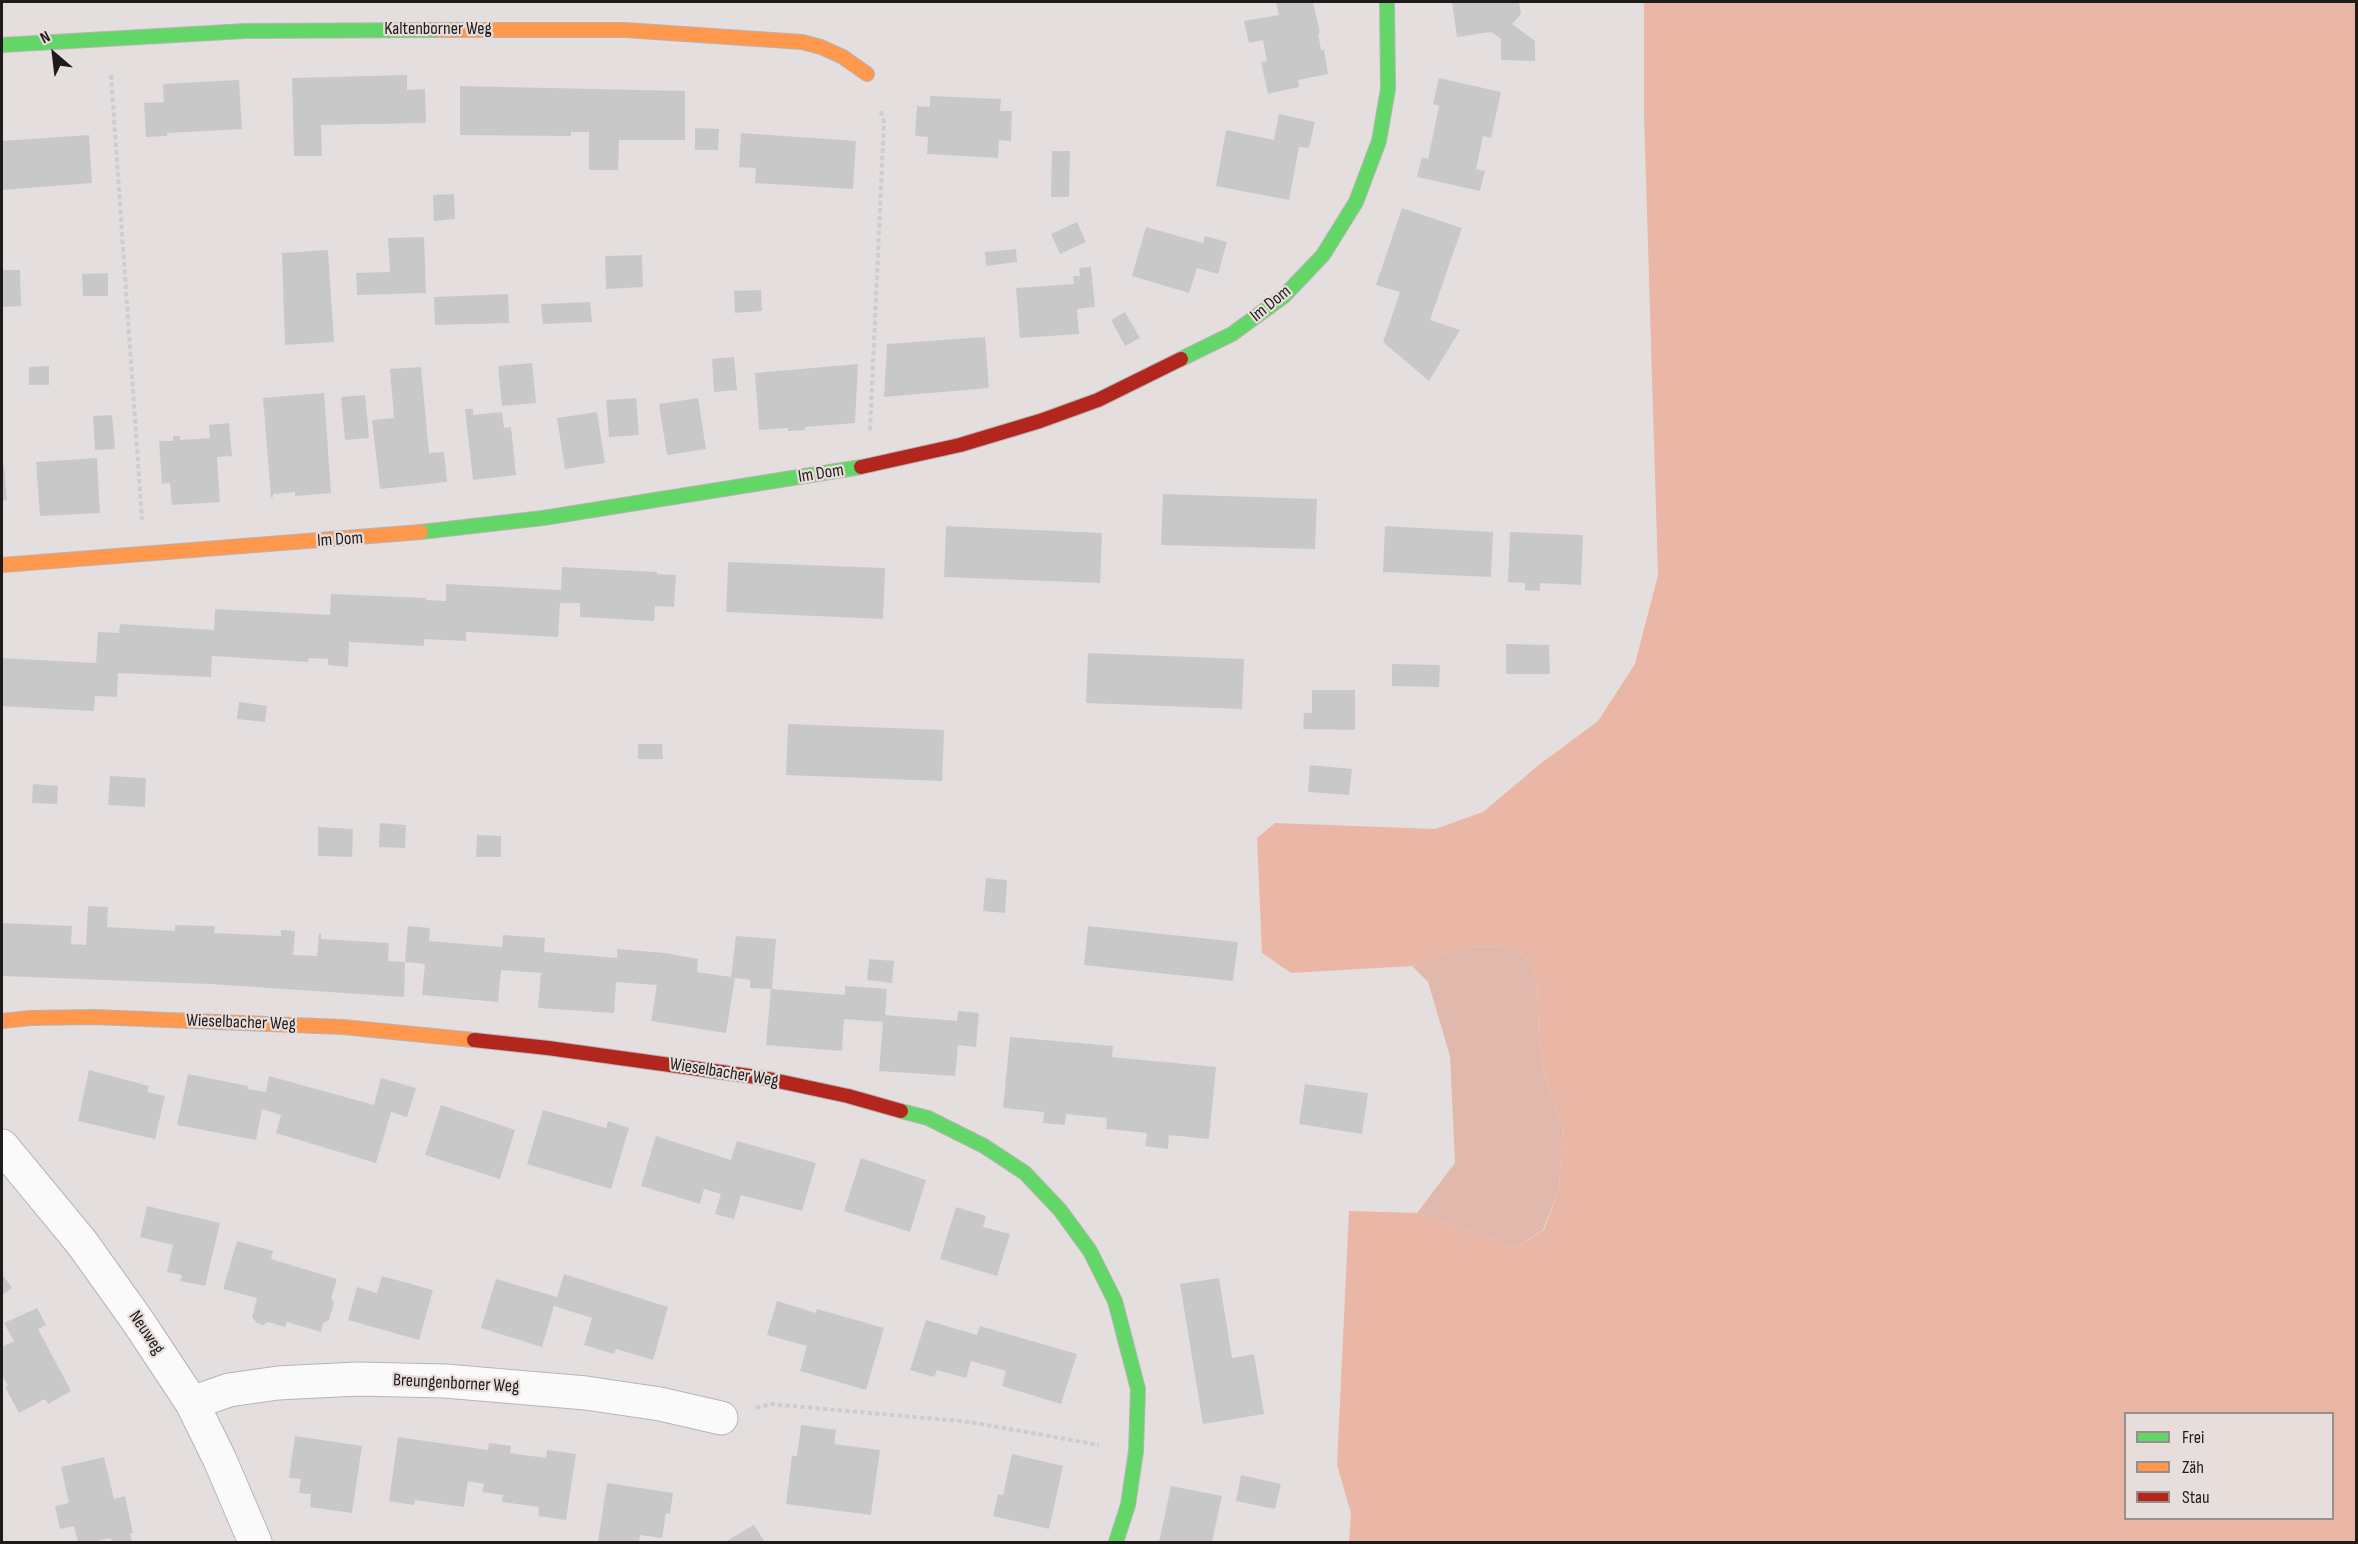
<!DOCTYPE html>
<meta charset="utf-8">
<style>
body{margin:0}
#map{position:relative;width:2358px;height:1544px;overflow:hidden;background:#e4dfde;font-family:"Sofia Sans Condensed",sans-serif}
canvas{display:block}
.frame{position:absolute;inset:0;border:3px solid #1e1b1a;pointer-events:none}
.legend{position:absolute;left:2124px;top:1412px;width:210px;height:108px;box-sizing:border-box;background:#e7dddb;border:2px solid #978f8e;margin:0;padding:8px 10px;list-style:none;font-size:18px;color:#1e1b1a}
.legend li{display:flex;align-items:center;gap:12px;height:30px}
.legend b{width:30px;border:2px solid #978f8e}
.north{position:absolute;left:24px;top:24px;width:60px;height:60px;-webkit-text-stroke:4px #e7dddb;paint-order:stroke;rotate:332deg;font-size:16px;font-weight:700;line-height:24px;text-align:center;color:#1e1b1a}
.north::after{content:'';display:block;margin:auto;width:21px;height:27px;background:#1e1b1a;clip-path:polygon(50% 0,100% 100%,50% 72%,0 100%)}
</style>
<div id="map">
<canvas width="2358" height="1544"></canvas>
<div class="frame"></div>
<ul class="legend">
<li><b style="height:8px;background:#63d668"></b>Frei</li>
<li><b style="height:8px;background:#ff974d"></b>Zäh</li>
<li><b style="height:8px;background:#b3261e"></b>Stau</li>
</ul>
<div class="north">N</div>
</div>
<script>
const ctx = document.querySelector('canvas').getContext('2d');
ctx.lineJoin = 'round';
function fillPath(path, color) { ctx.fillStyle = color; ctx.fill(path, 'evenodd'); }
const poly = rows => new Path2D(rows.map(r => 'M' + r).join(''));
function strokePath(path, color, width, dash) { ctx.strokeStyle = color; ctx.lineWidth = width; ctx.lineCap = dash ? 'butt' : 'round'; ctx.setLineDash(dash || []); ctx.stroke(path); }
function label(font, color, halo, rows, align = 'center') {
  ctx.font = font + ' "Sofia Sans Condensed",sans-serif'; ctx.lineWidth = 4.5; ctx.setLineDash([]); ctx.textBaseline = 'middle'; ctx.strokeStyle = halo; ctx.fillStyle = color; for (const [text, x, y, turn = 0] of rows) {
    ctx.save(); ctx.translate(x, y); ctx.rotate((+turn || 0) * Math.PI / 180); ctx.textAlign = isNaN(turn) ? turn : align; if (halo) ctx.strokeText(text, 0, 0); ctx.fillText(text, 0, 0); ctx.restore();
  }
}
const green = poly([
 [1507,946,1526,956,1537,980,1539,1041,1546,1081,1563,1127,1559,1189,1543,1230,1516,1248,1417,1213,1455,1163,1450,1056,1428,982,1412,966,1465,947]
]);
const forest = poly([
 [1644,2,2356,2,2356,1542,1349,1542,1351,1513,1337,1465,1349,1211,1417,1213,1516,1248,1544,1230,1559,1189,1563,1127,1546,1081,1539,1041,1537,980,1526,956,1507,946,1465,947,1412,966,1291,973,1262,953,1257,838,1275,823,1435,829,1483,812,1540,764,1598,721,1635,664,1658,575,1644,114],
 [2126,1414,2332,1414,2332,1518,2126,1518]
]);
const building = poly([
 [1276,2,1313,2,1320,33,1318,33,1321,50,1324,50,1328,74,1298,80,1299,87,1268,94,1261,62,1267,61,1263,40,1249,43,1244,21,1279,15],
 [1452,2,1519,2,1521,14,1512,24,1535,41,1535,61,1501,60,1501,39,1491,32,1457,37],
 [407,75,407,90,425,89,426,123,321,125,322,156,294,156,292,78],
 [1439,78,1501,92,1491,138,1483,136,1476,169,1485,171,1480,191,1417,177,1422,157,1428,159,1439,106,1433,104],
 [239,80,242,129,167,133,167,136,146,137,144,103,164,102,163,84],
 [460,86,685,91,685,140,619,140,618,170,589,170,589,132,571,132,571,136,460,135],
 [930,96,1001,99,1000,111,1012,111,1011,141,999,140,998,158,927,154,928,137,915,136,917,106,930,107],
 [1279,114,1315,122,1309,148,1299,147,1289,200,1216,186,1226,130,1274,140],
 [695,128,719,129,718,150,695,150],
 [741,133,856,141,853,189,755,183,756,168,739,167],
 [89,135,92,183,2,190,2,141],
 [1052,151,1070,151,1069,197,1051,197],
 [454,194,455,219,434,221,433,195],
 [1402,208,1462,228,1430,320,1460,330,1429,381,1383,342,1400,292,1376,285],
 [1077,222,1086,242,1060,254,1051,234],
 [1146,227,1203,243,1205,236,1227,242,1218,274,1197,268,1189,293,1132,276],
 [424,237,426,293,357,295,356,273,390,272,388,238],
 [1016,249,1017,262,986,266,985,252],
 [328,250,334,342,285,345,282,253],
 [642,255,643,287,606,289,605,256],
 [1091,267,1095,307,1077,309,1079,334,1020,338,1016,288,1074,284,1073,276,1080,276,1079,268],
 [2,270,20,270,21,306,2,307],
 [108,273,108,296,83,296,82,274],
 [761,290,762,311,735,313,734,291],
 [508,294,509,323,435,325,434,297],
 [590,302,592,322,543,324,541,304],
 [1125,312,1140,338,1125,346,1111,320],
 [985,337,989,388,884,397,887,344],
 [734,357,737,390,714,392,712,359],
 [532,363,536,403,502,406,498,366],
 [858,364,855,423,805,427,805,430,788,431,788,428,759,430,755,373],
 [49,366,49,385,29,385,29,367],
 [421,367,429,453,444,452,447,482,380,489,372,420,394,418,390,369],
 [324,393,331,493,295,496,295,492,273,494,273,497,271,498,263,398],
 [365,395,369,438,345,440,341,397],
 [636,398,639,435,609,437,606,400],
 [698,398,706,449,667,455,659,404],
 [465,409,473,409,473,415,502,412,504,428,511,427,516,475,473,480],
 [597,412,605,463,565,469,557,418],
 [112,415,115,449,95,450,93,416],
 [229,423,232,456,217,457,220,502,172,505,170,483,162,484,159,441,173,441,173,436,180,436,180,440,210,438,209,425],
 [97,458,100,513,40,516,36,462],
 [2,466,4,466,7,500,2,501],
 [1163,494,1317,499,1315,549,1161,545],
 [946,526,1102,533,1100,583,944,577],
 [1385,526,1493,532,1491,577,1383,572],
 [1510,532,1583,535,1581,585,1540,583,1540,591,1525,590,1525,583,1508,582],
 [728,562,885,568,883,619,726,612],
 [562,567,657,572,657,574,676,575,674,607,655,606,654,621,580,617,580,603,560,603,558,637,466,632,466,641,424,639,424,646,349,642,348,667,328,665,328,659,309,658,308,662,212,656,211,677,118,673,117,697,95,696,94,711,2,706,2,658,96,663,98,632,119,633,120,624,214,630,215,609,330,615,331,594,426,598,426,600,446,601,446,584,561,590],
 [1506,644,1549,645,1550,674,1506,674],
 [1088,653,1244,659,1242,709,1086,703],
 [1392,664,1440,665,1439,687,1392,686],
 [1312,690,1355,690,1355,730,1303,729,1304,713,1312,713],
 [239,702,267,706,265,722,237,719],
 [788,724,944,730,942,781,786,775],
 [638,744,662,744,663,759,638,759],
 [1310,765,1352,769,1349,795,1308,792],
 [110,776,146,778,145,807,108,805],
 [33,784,58,786,57,804,32,803],
 [380,823,406,825,405,848,379,847],
 [318,827,353,829,352,857,318,856],
 [477,835,501,836,501,857,476,857],
 [986,878,1007,880,1005,913,983,911],
 [88,906,108,907,107,927,175,931,175,925,213,926,215,927,214,933,281,936,281,930,295,931,293,955,317,956,319,933,321,934,321,939,389,943,388,961,405,962,404,997,210,984,2,976,2,923,72,926,71,944,86,945],
 [408,926,430,928,429,941,502,947,503,935,545,938,544,952,617,958,617,949,665,953,698,959,697,972,731,977,736,936,776,939,772,989,845,995,845,986,887,989,885,1015,957,1021,958,1011,979,1013,976,1047,958,1045,955,1076,879,1071,883,1022,844,1019,842,1051,766,1045,771,989,750,988,750,980,735,978,726,1033,651,1021,657,985,616,982,614,1013,538,1008,541,973,501,970,498,1002,422,995,425,964,405,962],
 [1088,926,1238,942,1233,981,1084,965],
 [869,959,894,961,892,983,867,980],
 [1010,1037,1113,1046,1112,1057,1216,1067,1209,1139,1169,1135,1168,1149,1145,1146,1147,1133,1106,1129,1107,1118,1066,1114,1065,1125,1043,1123,1044,1112,1003,1108],
 [89,1070,149,1086,147,1092,165,1096,155,1139,78,1121],
 [188,1074,248,1086,247,1089,266,1092,269,1076,374,1105,381,1078,416,1088,407,1117,391,1112,376,1163,276,1133,281,1115,262,1109,256,1140,177,1125],
 [1305,1084,1368,1093,1362,1134,1299,1124],
 [441,1105,515,1130,500,1179,425,1155],
 [543,1110,606,1128,608,1121,629,1128,611,1189,527,1164],
 [656,1136,731,1160,737,1141,816,1163,802,1211,741,1195,734,1219,715,1214,721,1194,704,1189,700,1204,641,1186],
 [861,1158,926,1180,910,1232,844,1211],
 [147,1206,220,1223,205,1286,180,1281,182,1275,167,1272,173,1245,140,1237],
 [956,1207,986,1216,983,1227,1010,1234,997,1276,940,1259],
 [237,1241,273,1251,271,1259,337,1279,331,1298,334,1303,329,1320,323,1323,321,1332,287,1322,285,1327,268,1322,263,1325,257,1323,252,1317,257,1298,223,1289],
 [2,1274,12,1288,2,1295],
 [564,1274,668,1307,653,1360,616,1349,614,1354,584,1345,592,1318,554,1306,542,1347,481,1328,496,1279,557,1297],
 [382,1276,433,1290,419,1340,348,1320,357,1287,377,1293],
 [1219,1278,1232,1358,1254,1354,1264,1414,1203,1424,1180,1284],
 [777,1301,816,1313,817,1309,884,1328,866,1390,800,1371,807,1346,767,1335],
 [37,1308,46,1325,38,1329,71,1391,48,1404,45,1399,19,1413,5,1387,8,1386,2,1375,2,1347,14,1341,4,1323],
 [926,1320,977,1335,980,1326,1077,1354,1061,1404,1002,1386,1006,1371,971,1361,966,1378,937,1370,934,1377,910,1370],
 [801,1425,836,1430,834,1444,880,1450,871,1515,786,1504,792,1456,797,1456],
 [295,1436,362,1446,352,1513,310,1507,311,1494,299,1493,301,1479,289,1478],
 [398,1437,488,1450,489,1443,511,1446,510,1453,546,1458,547,1450,576,1454,566,1520,538,1516,539,1507,502,1502,503,1495,482,1492,484,1484,468,1481,464,1507,415,1500,414,1505,389,1501],
 [1012,1454,1063,1466,1049,1529,993,1516,998,1494,1003,1495],
 [104,1457,114,1499,125,1496,133,1533,130,1533,132,1542,112,1542,111,1538,91,1542,78,1542,74,1526,60,1529,55,1506,69,1503,61,1467],
 [1241,1475,1281,1484,1275,1509,1236,1501],
 [607,1483,673,1493,670,1514,666,1513,662,1538,640,1535,639,1542,598,1542],
 [1171,1486,1222,1496,1212,1542,1159,1542],
 [754,1525,765,1542,725,1542]
]);
const path = poly([
 [111,75,142,520],
 [870,430,884,122,880,108],
 [756,1408,770,1404,970,1422,1099,1445]
]);
const street = poly([
 [2,1146,82,1243,137,1320,192,1403,220,1460,255,1542],
 [192,1403,229,1390,278,1383,357,1379,445,1381,586,1393,660,1404,721,1418]
]);
const fast = poly([
 [2,45,245,31,439,30],
 [1181,359,1232,334,1284,296,1323,255,1356,202,1379,141,1388,89,1387,2],
 [421,532,543,518,861,467],
 [901,1111,928,1118,984,1146,1025,1173,1060,1210,1090,1251,1115,1301,1138,1389,1136,1451,1128,1505,1116,1542]
]);
const slow = poly([
 [439,30,625,30,802,42,821,47,843,57,867,74],
 [2,565,421,532],
 [2,1021,30,1018,94,1017,343,1027,474,1040]
]);
const jam = poly([
 [861,467,960,445,1040,421,1098,400,1181,359],
 [474,1040,548,1048,764,1078,848,1096,901,1111]
]);
const streetNames = [
 ["Kaltenborner Weg",438,29],
 ["Im Dom",1271,304,-39],
 ["Im Dom",821,474,-9],
 ["Im Dom",340,540,-4],
 ["Wieselbacher Weg",241,1023,2],
 ["Wieselbacher Weg",724,1073,9],
 ["Neuweg",146,1333,56],
 ["Breungenborner Weg",456,1384,3]
];
fillPath(green, '#e1b8ac');
fillPath(forest, '#eab7a7');
fillPath(building, '#c9c8c9');
strokePath(street, '#b8b4b4', 35);
strokePath(fast, '#b8b4b4', 16);
strokePath(slow, '#b8b4b4', 16);
strokePath(jam, '#b8b4b4', 16);
strokePath(path, '#cecccc', 4, [4.5, 3]);
strokePath(street, '#fbfafa', 33);
strokePath(fast, '#63d668', 14);
strokePath(slow, '#ff974d', 14);
strokePath(jam, '#b3261e', 14);
label('18px', '#1e1b1a', '#e7dddb', streetNames);
</script>
